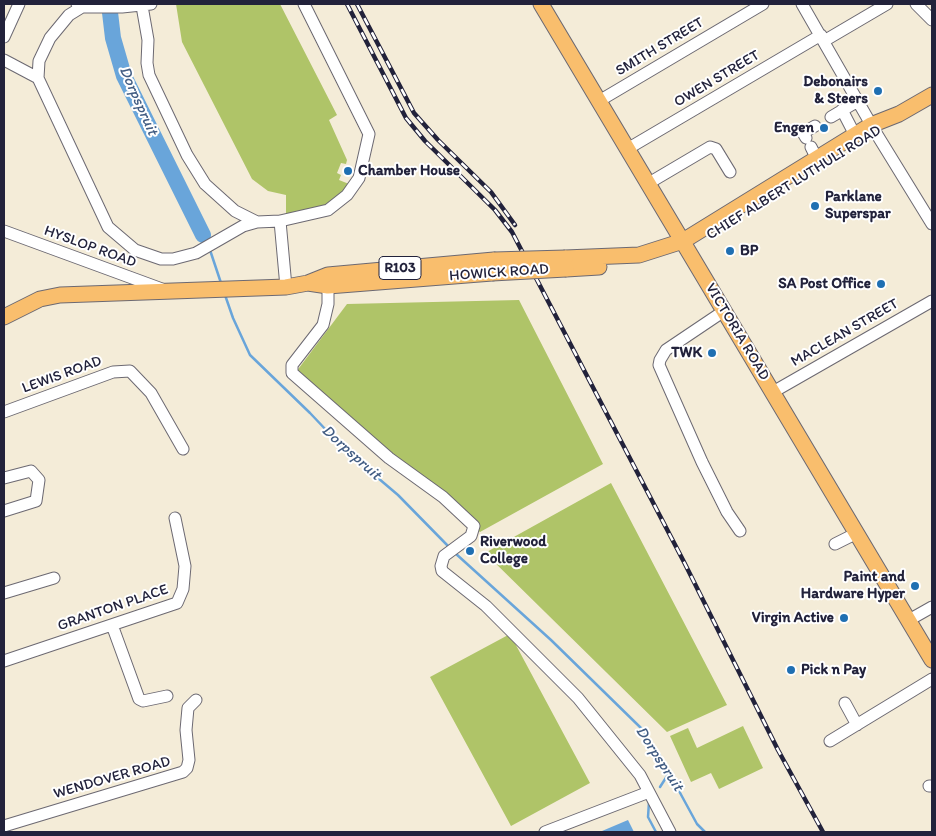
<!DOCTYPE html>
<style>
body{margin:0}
#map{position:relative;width:936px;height:836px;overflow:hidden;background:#f4ecd8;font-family:Itim,sans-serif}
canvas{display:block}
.frame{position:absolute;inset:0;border:5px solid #22223b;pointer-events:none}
</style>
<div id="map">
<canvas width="936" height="836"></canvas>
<div class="frame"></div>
</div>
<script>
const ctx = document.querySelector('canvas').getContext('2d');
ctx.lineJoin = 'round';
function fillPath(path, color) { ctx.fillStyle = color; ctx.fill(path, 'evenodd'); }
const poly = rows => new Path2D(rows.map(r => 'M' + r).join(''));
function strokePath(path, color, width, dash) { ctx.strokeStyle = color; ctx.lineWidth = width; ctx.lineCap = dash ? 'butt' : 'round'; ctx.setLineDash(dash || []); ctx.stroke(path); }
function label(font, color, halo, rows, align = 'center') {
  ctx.font = font + ' Itim,sans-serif'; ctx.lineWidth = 4; ctx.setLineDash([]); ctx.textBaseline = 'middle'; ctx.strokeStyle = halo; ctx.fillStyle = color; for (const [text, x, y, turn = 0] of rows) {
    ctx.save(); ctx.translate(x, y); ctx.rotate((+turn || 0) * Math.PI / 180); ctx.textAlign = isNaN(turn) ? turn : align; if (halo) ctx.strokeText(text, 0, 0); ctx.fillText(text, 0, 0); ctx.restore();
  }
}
const green = poly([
 [176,4,280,4,337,115,329,120,347,160,346,164,341,163,337,173,341,175,339,180,349,184,346,190,326,209,286,215,286,195,268,191,252,179,182,42],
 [519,300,603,464,480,532,296,372,347,304],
 [611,483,727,705,667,732,485,553],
 [510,634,590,783,511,826,430,677],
 [743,726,763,768,719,789,711,773,691,782,670,736,688,728,697,748]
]);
const water = poly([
 [628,820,634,832,602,832,602,831]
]);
const stream = poly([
 [203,235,206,243],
 [210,250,221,283],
 [225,295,233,318,250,355,310,413,345,450,398,495,449,547],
 [455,553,551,640,642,729,660,756,697,824,705,832],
 [660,787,669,773],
 [649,802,648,817,656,832]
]);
const river = poly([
 [109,4,113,38,124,76,203,235]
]);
const minor = poly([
 [77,4,82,7,122,7,151,4],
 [802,4,876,133,932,224],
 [916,4,932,20],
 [142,6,148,40,147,63,149,75,187,155,205,184,235,211,257,222],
 [82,7,69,15,50,38,39,61,38,78,108,227,135,250,161,259,173,259,196,253,243,226,257,222,280,221,328,210,347,195,359,178,369,134,304,4],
 [4,37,19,4],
 [824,41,887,4],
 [4,60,38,78],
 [599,101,763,4],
 [842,110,855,135],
 [831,117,858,101],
 [806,138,803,133,815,126],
 [811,147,817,159],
 [629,148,821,35],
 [649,183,710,147,716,149,730,172],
 [280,221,286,287],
 [4,231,162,289],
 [328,278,328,304,323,325,292,365,292,373,389,458,443,497,474,526,471,536,444,556,441,566,442,571,486,606,578,698,640,775,670,832],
 [724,311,666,350,660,360,659,365,702,462,727,512,740,531],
 [773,392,932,301],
 [4,412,113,372,130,371,151,393,183,449],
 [4,478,31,471,39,480,36,501,4,511],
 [835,544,857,533],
 [4,593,54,578],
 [909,620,932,607],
 [112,625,139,699,143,701,167,696],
 [4,661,177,603,183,589,185,566,175,518],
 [845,703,857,725],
 [830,741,932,679],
 [929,786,932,786],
 [4,826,183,772,187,768,189,760,186,730,188,708,196,700],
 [545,832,649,792]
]);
const major = poly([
 [541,4,932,660],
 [565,258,639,255,683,241,871,125,899,114,932,95],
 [566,269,599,267],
 [308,283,328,286,492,273],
 [4,317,40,299,60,295,286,287,308,283,328,275,494,260]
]);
const rail = poly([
 [347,4,406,118,425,141,495,210,512,232,684,562,778,750,823,832],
 [357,4,414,113,438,140,491,192,515,225]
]);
const majorBridge = poly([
 [494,260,565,258],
 [492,273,566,269]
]);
const markers = [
 [878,91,5,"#1f6fb2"],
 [824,128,5,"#1f6fb2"],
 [348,171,5,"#1f6fb2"],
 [815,206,5,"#1f6fb2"],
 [730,251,5,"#1f6fb2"],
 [881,284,5,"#1f6fb2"],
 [712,353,5,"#1f6fb2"],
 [470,551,5,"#1f6fb2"],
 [915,586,5,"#1f6fb2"],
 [844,618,5,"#1f6fb2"],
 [791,670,5,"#1f6fb2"]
];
const shields = [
 [400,268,42]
];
const shieldNames = [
 ["R103",400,268]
];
const streetNames = [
 ["SMITH STREET",660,47,-31],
 ["OWEN STREET",717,79,-31],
 ["CHIEF ALBERT LUTHULI ROAD",794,183,-32],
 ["HYSLOP ROAD",90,247,20],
 ["HOWICK ROAD",499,273,-4],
 ["VICTORIA ROAD",737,332,59],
 ["MACLEAN STREET",845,333,-30],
 ["LEWIS ROAD",62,375,-20],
 ["GRANTON PLACE",113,608,-19],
 ["WENDOVER ROAD",112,778,-16]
];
const poiNames = [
 ["Debonairs",868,82],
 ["& Steers",868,99],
 ["Engen",814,128],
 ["Chamber House",358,171,"left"],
 ["Parklane",825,197,"left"],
 ["Superspar",825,214,"left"],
 ["BP",740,251,"left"],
 ["SA Post Office",871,284],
 ["TWK",702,353],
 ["Riverwood",480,542,"left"],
 ["College",480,559,"left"],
 ["Paint and",905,577],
 ["Hardware Hyper",905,594],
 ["Virgin Active",834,618],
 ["Pick n Pay",801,670,"left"]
];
const waterNames = [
 ["Dorpspruit",138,101,66],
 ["Dorpspruit",351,453,42],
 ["Dorpspruit",659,759,57]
];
fillPath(green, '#afc468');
fillPath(water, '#69a5da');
strokePath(stream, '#69a5da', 2.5);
strokePath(river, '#69a5da', 16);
strokePath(minor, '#6c6972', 13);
strokePath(major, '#6c6972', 17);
strokePath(minor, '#fff', 11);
strokePath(major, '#f9be6d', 15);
strokePath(rail, '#22223b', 4.5);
strokePath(rail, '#fff', 2.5, [8]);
strokePath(majorBridge, '#6c6972', 17, []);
strokePath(majorBridge, '#f9be6d', 15);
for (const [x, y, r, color] of markers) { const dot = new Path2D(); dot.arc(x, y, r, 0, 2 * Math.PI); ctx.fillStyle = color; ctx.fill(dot); strokePath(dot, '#fff', 2); }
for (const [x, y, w] of shields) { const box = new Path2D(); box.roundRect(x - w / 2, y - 11.5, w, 23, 4); ctx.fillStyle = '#fff'; ctx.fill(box); strokePath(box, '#22223b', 1); }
label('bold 14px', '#22223b', null, shieldNames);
label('15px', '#22223b', '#fff', streetNames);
label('bold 15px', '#22223b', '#fff', poiNames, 'right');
label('italic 16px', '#425d83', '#fff', waterNames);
</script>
